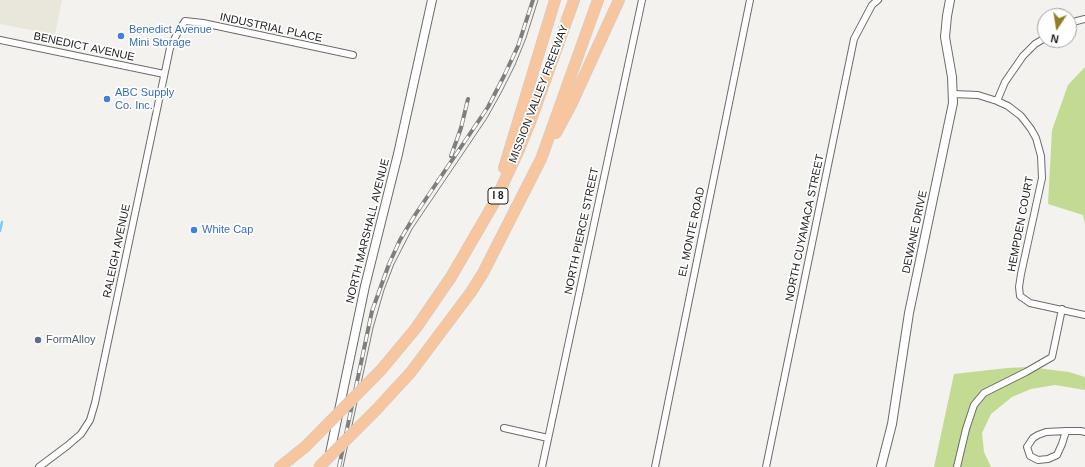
<!DOCTYPE html>
<style>
body{margin:0}
#map{position:relative;width:1085px;height:467px;overflow:hidden;background:#f3f2ef;font-family:Arial,sans-serif}
canvas{display:block}
.north{position:absolute;left:1037px;top:8px;width:40px;height:40px;box-sizing:border-box;background:#fff;border:1px solid #a4a4a4;border-radius:50%;rotate:192deg;font-size:11px;font-weight:700;line-height:16px;text-align:center;color:#1c1c1b}
.north::after{content:'';display:block;margin:auto;width:14px;height:18px;background:#927d24;clip-path:polygon(50% 0,100% 100%,50% 72%,0 100%)}
</style>
<div id="map">
<canvas width="1085" height="467"></canvas>
<div class="north">N</div>
</div>
<script>
const ctx = document.querySelector('canvas').getContext('2d');
ctx.lineJoin = 'round';
function fillPath(path, color) { ctx.fillStyle = color; ctx.fill(path, 'evenodd'); }
const poly = rows => new Path2D(rows.map(r => 'M' + r).join(''));
function strokePath(path, color, width, dash) { ctx.strokeStyle = color; ctx.lineWidth = width; ctx.lineCap = dash ? 'butt' : 'round'; ctx.setLineDash(dash || []); ctx.stroke(path); }
function label(font, color, halo, rows, align = 'center') {
  ctx.font = font + ' Arial,sans-serif'; ctx.lineWidth = 3.5; ctx.setLineDash([]); ctx.textBaseline = 'middle'; ctx.strokeStyle = halo; ctx.fillStyle = color; for (const [text, x, y, turn = 0] of rows) {
    ctx.save(); ctx.translate(x, y); ctx.rotate((+turn || 0) * Math.PI / 180); ctx.textAlign = isNaN(turn) ? turn : align; if (halo) ctx.strokeText(text, 0, 0); ctx.fillText(text, 0, 0); ctx.restore();
  }
}
const built = poly([
 [0,0,62,0,55,35,0,24]
]);
const green = poly([
 [1085,67,1085,224,1083,215,1048,204,1052,130,1068,85],
 [1029,367,1069,372,1085,377,1085,390,1055,385,1031,389,1012,397,991,414,982,433,984,452,991,467,934,467,954,374,1007,368]
]);
const stream = poly([
 [0,231,2,222]
]);
const street = poly([
 [1069,23,1085,19],
 [0,40,164,74],
 [953,94,978,95,997,101,1008,106,1021,116,1031,129,1036,138,1041,156,1042,178,1021,274,1019,287,1020,296,1030,303,1085,315],
 [997,101,1005,82,1023,56,1035,44,1045,38],
 [504,428,548,438],
 [1066,431,1062,444,1057,455,1048,459,1038,460,1030,456,1027,447,1033,438,1038,435,1046,432,1066,431,1081,431,1085,432],
 [39,467,67,446,81,434,90,420,95,403,170,48,178,32,185,21,203,23,353,55],
 [542,467,642,0],
 [655,467,750,0],
 [766,467,854,39,872,5,878,0],
 [957,467,966,429,974,405,984,393,1026,372,1052,357,1062,309]
]);
const secondary = poly([
 [329,458,365,286,398,154,432,0],
 [881,467,892,424,909,313,953,103,952,77,945,37,947,16,950,0]
]);
const highway = poly([
 [556,133,571,105,619,0],
 [504,168,555,0],
 [381,370,416,328,451,277,494,203,518,152,531,120,574,0],
 [376,410,411,372,471,292,483,273,541,159,598,0],
 [280,467,305,447]
]);
const tram = poly([
 [343,467,373,328,384,290,394,264,412,229,487,118,502,91,515,65,526,38,538,0]
]);
const rail = poly([
 [451,156,461,128,468,99],
 [339,467,372,311,389,264,400,240,415,215,488,107,504,76,518,46,533,0]
]);
const highwayBridge = poly([
 [305,447,381,370],
 [319,467,376,410]
]);
const markers = [
 [121,36,4,"#3f7fe0"],
 [107,99,4,"#3f7fe0"],
 [194,230,4,"#3f7fe0"],
 [38,340,4,"#5c6f8a"]
];
const shields = [
 [498,196,20]
];
const shieldNames = [
 ["I 8",498,196]
];
const streetNames = [
 ["INDUSTRIAL PLACE",271,28,12],
 ["BENEDICT AVENUE",84,47,12],
 ["MISSION VALLEY FREEWAY",539,94,-69],
 ["HEMPDEN COURT",1021,224,-79],
 ["NORTH CUYAMACA STREET",805,228,-78],
 ["NORTH MARSHALL AVENUE",368,231,-76],
 ["NORTH PIERCE STREET",582,231,-78],
 ["EL MONTE ROAD",692,232,-78],
 ["DEWANE DRIVE",915,232,-78],
 ["RALEIGH AVENUE",117,251,-78]
];
const shopNames = [
 ["Benedict Avenue",129,30],
 ["Mini Storage",129,43],
 ["ABC Supply",115,93],
 ["Co. Inc.",115,106],
 ["White Cap",202,230]
];
const serviceNames = [
 ["FormAlloy",46,340]
];
fillPath(built, '#e9e7dc');
fillPath(green, '#c3da93');
strokePath(stream, '#78cdf2', 2.5);
strokePath(street, '#6c6b68', 8);
strokePath(secondary, '#6c6b68', 10);
strokePath(highway, '#cdcdcd', 12);
strokePath(street, '#fff', 6);
strokePath(secondary, '#fff', 8);
strokePath(highway, '#f7c59e', 11);
strokePath(tram, '#7e7e7c', 1);
strokePath(rail, '#7e7e7c', 4);
strokePath(rail, '#fff', 2.5, [8]);
strokePath(highwayBridge, '#cdcdcd', 12, []);
strokePath(highwayBridge, '#f7c59e', 11);
for (const [x, y, r, color] of markers) { const dot = new Path2D(); dot.arc(x, y, r, 0, 2 * Math.PI); ctx.fillStyle = color; ctx.fill(dot); strokePath(dot, '#fff', 1.5); }
for (const [x, y, w] of shields) { const box = new Path2D(); box.roundRect(x - w / 2, y - 8, w, 16, 3); ctx.fillStyle = '#fff'; ctx.fill(box); strokePath(box, '#1c1c1b', 1); }
label('bold 10px', '#1c1c1b', null, shieldNames);
label('11px', '#1c1c1b', '#fff', streetNames);
label('11px', '#366cbe', '#fff', shopNames, 'left');
label('11px', '#4e5e75', '#fff', serviceNames, 'left');
</script>
